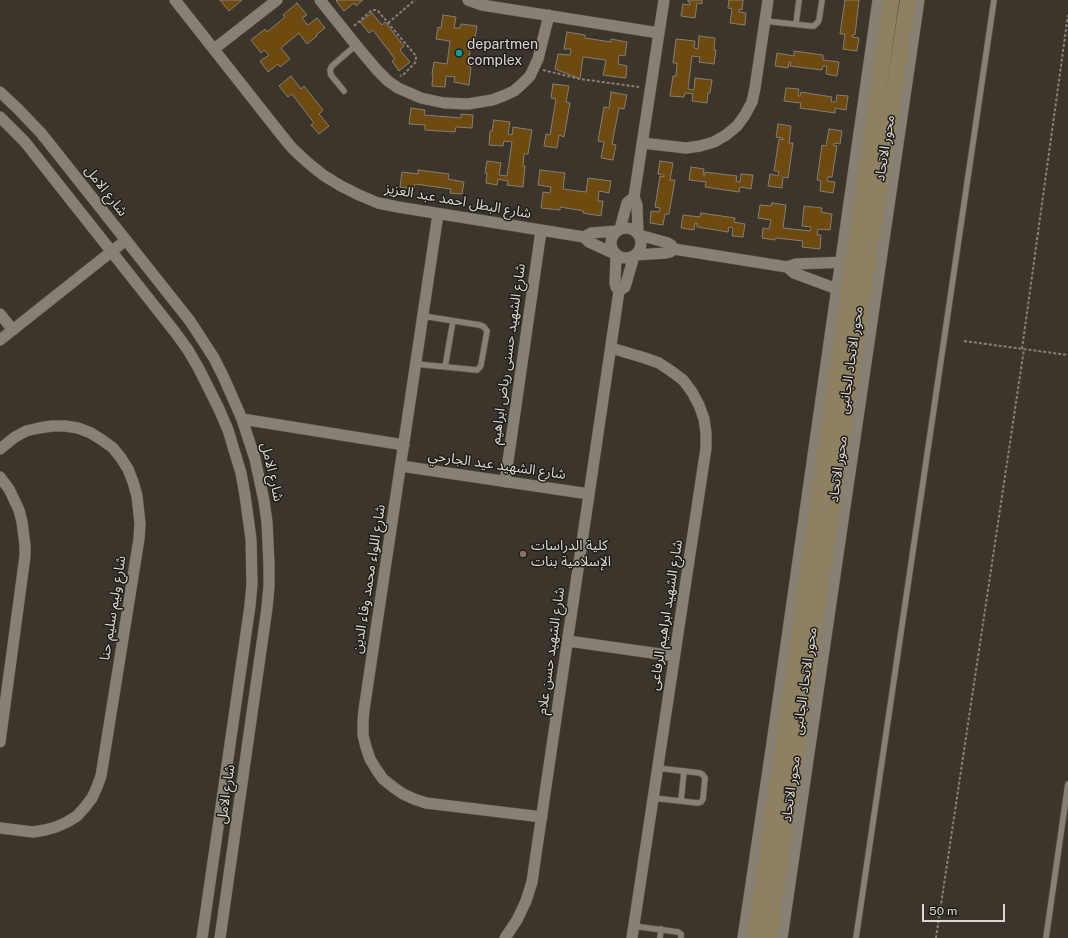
<!DOCTYPE html>
<meta charset="utf-8">
<style>
body{margin:0}
#map{position:relative;width:1068px;height:938px;overflow:hidden;background:#3c352c;font-family:"Public Sans",sans-serif}
canvas{display:block}
.scale{position:absolute;left:922px;top:904px;width:83px;height:18px;box-sizing:border-box;border:2px solid #dbd7d2;border-top:0;padding-left:5px;font-size:12px;line-height:14px;white-space:nowrap;color:#dbd7d2;-webkit-text-stroke:3px #201d19;paint-order:stroke}
</style>
<div id="map">
<canvas width="1068" height="938"></canvas>
<div class="scale">50 m</div>
</div>
<script>
const ctx = document.querySelector('canvas').getContext('2d');
ctx.lineJoin = 'round';
function fillPath(path, color) { ctx.fillStyle = color; ctx.fill(path, 'evenodd'); }
const poly = rows => new Path2D(rows.map(r => 'M' + r).join(''));
function strokePath(path, color, width, dash) { ctx.strokeStyle = color; ctx.lineWidth = width; ctx.lineCap = dash ? 'butt' : 'round'; ctx.setLineDash(dash || []); ctx.stroke(path); }
function label(font, color, halo, rows, align = 'center') {
  ctx.font = font + ' "Public Sans","Noto Sans Arabic",sans-serif'; ctx.lineWidth = 3; ctx.setLineDash([]); ctx.textBaseline = 'middle'; ctx.strokeStyle = halo; ctx.fillStyle = color; for (const [text, x, y, turn = 0] of rows) {
    ctx.save(); ctx.translate(x, y); ctx.rotate((+turn || 0) * Math.PI / 180); ctx.textAlign = isNaN(turn) ? turn : align; if (halo) ctx.strokeText(text, 0, 0); ctx.fillText(text, 0, 0); ctx.restore();
  }
}
const building = poly([
 [220,0,242,0,229,11,220,0],
 [337,0,363,0,356,6,354,3,344,11,336,1,337,0],
 [688,0,702,0,702,4,697,3,695,18,681,16,683,4,690,5,690,2,688,2,688,0],
 [729,0,743,0,742,10,739,9,739,12,746,13,745,25,730,23,732,9,728,8,729,0],
 [845,0,859,0,855,35,852,35,852,37,859,38,857,51,843,49,845,34,840,34,845,0],
 [297,3,307,15,302,18,308,25,317,18,325,28,316,35,317,36,307,44,299,33,281,48,290,59,280,67,278,64,268,72,260,61,269,55,264,50,261,53,251,40,265,29,267,32,285,17,283,15,297,3],
 [372,13,382,25,385,22,404,46,400,50,410,62,399,71,392,61,395,59,373,30,369,33,360,22,372,13],
 [443,15,456,17,454,28,460,28,461,24,477,26,474,44,471,43,468,66,471,67,469,85,454,82,455,77,446,76,445,87,432,86,433,74,432,74,434,62,447,64,450,41,436,39,438,27,441,28,443,15],
 [567,32,585,35,585,38,611,42,611,39,627,42,625,56,619,55,618,64,627,66,626,78,603,75,606,60,583,57,580,79,555,69,558,54,570,55,571,49,564,49,567,32],
 [699,36,715,38,714,50,716,50,714,64,699,62,700,57,692,56,688,89,694,90,695,78,712,80,710,93,708,93,707,103,692,101,693,94,685,93,684,97,670,96,673,76,676,76,677,63,673,63,676,39,695,41,694,48,698,49,699,36],
 [794,51,823,55,823,60,839,62,837,76,826,74,827,66,823,66,822,70,790,66,791,62,789,62,788,68,775,66,777,53,794,56,794,51],
 [291,76,301,89,304,86,323,110,319,114,329,126,319,134,311,125,314,123,292,94,288,97,279,86,291,76],
 [553,84,569,86,566,102,570,103,564,137,559,135,557,148,544,146,546,134,550,135,556,99,551,98,553,84],
 [786,88,799,89,798,96,800,96,801,92,832,97,831,102,836,102,837,95,848,96,846,110,835,108,835,113,800,108,801,103,784,101,786,88],
 [611,92,627,95,624,109,619,108,612,144,616,145,613,160,601,158,604,142,598,141,604,107,609,108,611,92],
 [411,108,425,110,424,115,461,118,461,114,473,115,472,128,456,127,455,132,425,130,425,125,409,124,411,108],
 [494,120,510,122,508,134,512,135,513,127,532,130,528,154,524,154,523,166,525,166,523,187,507,185,508,181,498,179,497,185,486,183,487,173,485,173,487,161,501,163,499,175,507,176,512,142,504,141,503,146,489,145,490,131,492,131,494,120],
 [778,124,791,126,789,143,793,143,788,178,783,177,782,188,768,186,770,174,778,176,779,171,774,171,779,139,783,140,783,138,776,137,778,124],
 [829,129,842,131,840,144,834,143,833,145,837,146,832,177,828,177,827,181,835,182,833,193,820,191,821,181,817,180,822,145,826,146,829,129],
 [660,161,673,163,670,180,675,180,669,214,665,214,663,225,650,223,651,211,659,212,660,208,655,207,660,176,664,177,664,175,658,174,660,161],
 [691,167,704,169,703,175,705,175,705,172,737,176,736,181,740,182,741,174,753,175,751,189,740,187,739,192,705,187,706,182,689,180,691,167],
 [418,170,449,174,448,179,464,182,462,194,450,193,451,189,415,184,414,189,400,187,402,172,418,174,418,170],
 [540,170,565,173,563,189,586,192,588,178,611,181,609,193,599,191,598,201,603,201,601,216,583,213,584,211,560,207,560,210,541,208,543,192,550,193,551,187,538,185,540,170],
 [772,203,786,205,783,228,810,231,811,227,802,226,804,206,822,208,821,212,832,214,830,230,818,229,817,235,821,235,820,249,802,247,803,241,776,238,775,240,762,238,763,228,769,229,771,220,758,218,760,205,771,206,772,203],
 [701,213,735,218,734,222,745,224,743,237,732,236,733,228,729,227,728,232,697,227,697,223,695,223,694,230,681,228,683,215,700,217,701,213]
]);
const path = poly([
 [388,23,415,0],
 [354,26,372,10,376,10,378,11,416,56,416,61,415,63,404,74,400,76],
 [543,70,580,79,639,87],
 [964,341,1068,355],
 [1022,349,1068,15],
 [936,938,1024,349]
]);
const lane = poly([
 [765,21,811,26,814,26,818,22,819,20,822,0],
 [796,24,799,0],
 [344,91,331,75,330,70,332,66,356,45],
 [416,364,477,370,480,367,481,365,487,331,484,327,480,325,423,316],
 [445,367,453,321],
 [653,798,698,803,701,802,703,799,705,778,703,775,700,773,657,768],
 [681,801,684,771],
 [633,926,678,932,681,934,681,938],
 [660,938,661,929],
 [856,938,994,0],
 [1046,938,1068,784]
]);
const street = poly([
 [175,0,279,132,292,148,307,162,323,175,341,186,359,195,378,203,398,207,584,237,589,242,615,254],
 [320,0,356,45,377,70,388,81,398,88,421,98,444,103,468,104,492,100,503,96,514,91,522,84,530,76,538,59,549,15],
 [468,0,482,5,659,33],
 [214,49,277,0],
 [0,92,18,109,41,133,190,321,214,358,224,378,242,419,255,459,264,501,267,522,269,565,269,586,267,608,220,938],
 [0,117,25,142,175,332,188,350,199,369,219,409,228,430,241,473,245,495,251,539,252,584,250,606,202,938],
 [642,143,686,148,700,146,714,142,726,135,737,126,745,115,752,102,755,88,768,0],
 [438,214,364,710,363,722,363,735,366,747,370,759,376,769,383,779,393,787,403,794,414,799,426,803,542,817],
 '611 243a15 15 0 1 1 30 0a15 15 0 1 1-30 0Z',
 [620,229,627,203,634,197],
 [638,233,637,205,634,197,664,0],
 [639,235,668,243,672,246,674,249,787,267,796,264,847,262],
 [584,237,591,233,617,231],
 [635,255,666,253,670,252,674,249],
 [787,267,794,273,837,289,843,291],
 [619,291,625,287,634,256],
 [0,314,13,330],
 [0,340,126,240],
 [611,348,645,358,659,363,671,371,683,380,692,392,699,405,704,419,706,433,706,448,632,938],
 [242,419,404,445],
 [0,449,15,437,26,431,39,428,52,426,65,426,78,428,91,433,102,440,113,448,121,458,128,469,133,482,137,496,140,524,139,539,101,776,97,787,92,798,85,807,77,816,67,822,56,827,45,830,33,832,0,828],
 [401,466,589,494],
 [0,477,9,489,19,510,22,522,25,545,25,556,0,742],
 [505,482,541,231],
 [568,641,674,656],
 [505,938,517,920,526,901,532,882,535,861,619,291,616,287,615,283,616,255],
 [743,938,772,743,878,0],
 [782,938,919,0]
]);
const secondary = poly([
 [755,938,891,0],
 [769,938,863,293,908,0]
]);
const markers = [
 [459,53,4,"#0f9aa8"],
 [523,554,4,"#8d6e63"]
];
const poiNames = [
 ["departmen",467,45],
 ["complex",467,61],
 ["كلية الدراسات",531,546],
 ["الإسلامية بنات",531,562]
];
const streetNames = [
 ["محور الاتحاد",885,148,-81],
 ["شارع الامل",106,191,52],
 ["شارع البطل احمد عبد العزيز",458,201,10],
 ["شارع الشهيد حسنى رياض ابراهيم",508,354,-82],
 ["محور الاتحاد الجانبى",851,360,-82],
 ["شارع الشهيد عيد الجارحي",497,465,8],
 ["محور الاتحاد",838,469,-82],
 ["شارع الامل",272,472,77],
 ["شارع اللواء محمد وفاء الدين",369,579,-81],
 ["شارع وليم سليم حنا",113,608,-81],
 ["شارع الشهيد ابراهيم الرفاعى",666,615,-81],
 ["شارع الشهيد حسن علام",551,651,-82],
 ["محور الاتحاد الجانبى",805,681,-82],
 ["محور الاتحاد",791,789,-82],
 ["شارع الامل",226,794,-82]
];
fillPath(building, '#6d4a0f');
strokePath(building, '#867e74', 1);
strokePath(lane, '#57514a', 7);
strokePath(street, '#57514a', 12);
strokePath(secondary, '#57514a', 18);
strokePath(path, '#868179', 2, [3, 2]);
strokePath(lane, '#878075', 5.5);
strokePath(street, '#878075', 11);
strokePath(secondary, '#8d8162', 16);
for (const [x, y, r, color] of markers) { const dot = new Path2D(); dot.arc(x, y, r, 0, 2 * Math.PI); ctx.fillStyle = color; ctx.fill(dot); strokePath(dot, '#201d19', 1.5); }
label('14px', '#dbd7d2', '#201d19', poiNames, 'left');
label('14px', '#dbd7d2', '#201d19', streetNames);
</script>
